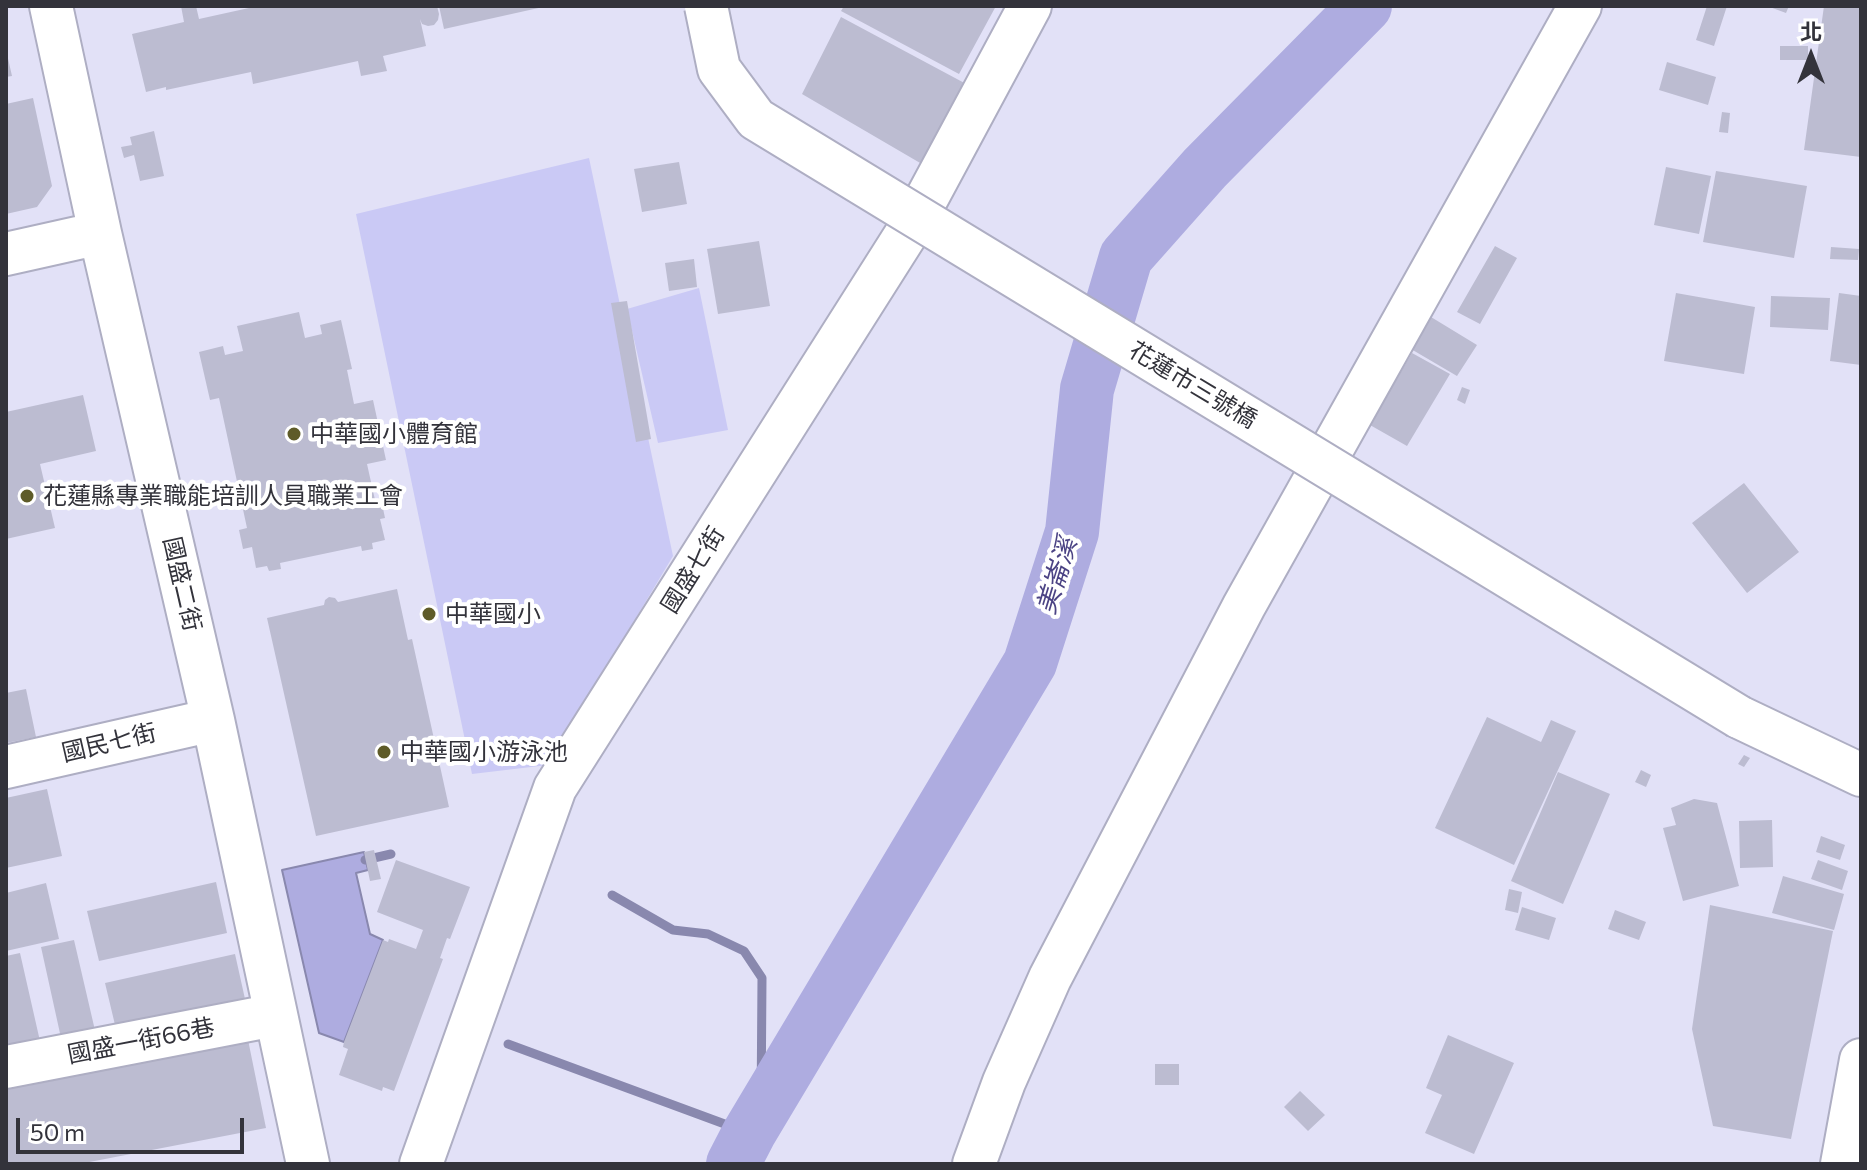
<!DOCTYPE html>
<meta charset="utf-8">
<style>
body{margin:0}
#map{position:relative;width:1867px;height:1170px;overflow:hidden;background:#e2e1f7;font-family:Commissioner,"Noto Sans TC",sans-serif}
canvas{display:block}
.frame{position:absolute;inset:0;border:8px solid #33333b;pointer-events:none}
.north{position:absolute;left:1771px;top:16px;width:80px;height:80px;-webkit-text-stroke:6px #fff;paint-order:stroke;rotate:0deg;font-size:22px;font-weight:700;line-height:32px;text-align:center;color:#33333b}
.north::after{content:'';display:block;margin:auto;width:28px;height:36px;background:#33333b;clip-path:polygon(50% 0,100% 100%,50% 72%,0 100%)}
.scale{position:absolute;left:16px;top:1118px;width:228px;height:36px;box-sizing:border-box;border:4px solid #33333b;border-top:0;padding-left:10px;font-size:24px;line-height:28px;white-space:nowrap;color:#33333b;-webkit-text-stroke:6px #fff;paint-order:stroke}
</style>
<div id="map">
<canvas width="1867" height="1170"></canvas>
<div class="frame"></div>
<div class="north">北</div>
<div class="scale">50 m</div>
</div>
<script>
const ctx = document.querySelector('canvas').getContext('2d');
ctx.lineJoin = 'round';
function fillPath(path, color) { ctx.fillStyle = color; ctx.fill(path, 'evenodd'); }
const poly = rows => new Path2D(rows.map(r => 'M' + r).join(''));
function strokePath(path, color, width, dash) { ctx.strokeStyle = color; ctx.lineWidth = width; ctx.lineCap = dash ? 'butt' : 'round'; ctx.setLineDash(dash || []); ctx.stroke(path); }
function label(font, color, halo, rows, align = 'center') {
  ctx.font = font + ' Commissioner,"Noto Sans TC",sans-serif'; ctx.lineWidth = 8; ctx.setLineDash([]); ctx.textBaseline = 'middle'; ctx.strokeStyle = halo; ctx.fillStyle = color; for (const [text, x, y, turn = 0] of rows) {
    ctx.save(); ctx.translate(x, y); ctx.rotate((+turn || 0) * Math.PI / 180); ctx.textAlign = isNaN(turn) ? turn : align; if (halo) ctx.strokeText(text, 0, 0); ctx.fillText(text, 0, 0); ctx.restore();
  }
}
const green = poly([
 [589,158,673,556,548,765,472,774,356,214],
 [699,288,728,430,658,443,627,309]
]);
const water = poly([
 [364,852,368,870,356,873,370,934,383,940,344,1042,319,1033,282,870,364,852]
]);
const stream = poly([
 [365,860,391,854],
 [612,895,673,930,708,934,744,951,762,978,761,1113],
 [508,1044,749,1133]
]);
const river = poly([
 [733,1164,749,1133,1030,663,1072,532,1087,389,1126,257,1205,168,1365,6]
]);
const building = poly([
 [181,6,196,6,199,19,258,6,437,6,439,14,438,20,434,25,428,26,422,24,420,19,426,46,383,56,387,71,361,76,358,61,253,84,251,72,166,90,166,87,146,92,132,34,184,22],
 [439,6,542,6,543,7,444,29],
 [844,6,996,6,959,74,841,11],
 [1707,6,1727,6,1714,46,1696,40],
 [1767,6,1789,6,1786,13],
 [1824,6,1861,6,1861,157,1804,150],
 [841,17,970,86,927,167,802,94],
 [1780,46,1808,46,1808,60,1780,60],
 [7,54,12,76,6,77,6,55],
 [1667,62,1716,77,1708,105,1659,90],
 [33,98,52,186,37,207,6,214,6,104],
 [1722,112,1730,113,1728,133,1719,132],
 [154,131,164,176,140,181,134,155,124,158,121,147,132,145,130,137],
 [679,162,687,204,642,212,634,169],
 [1666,167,1711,176,1699,234,1654,225],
 [1716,171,1807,186,1794,258,1703,242],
 [759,241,770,306,718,314,707,249],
 [1495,246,1517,258,1480,324,1457,312],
 [1831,247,1859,249,1858,260,1830,259],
 [694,259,697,287,669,291,665,263],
 [1676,293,1755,307,1744,374,1664,361],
 [1839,293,1861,296,1861,365,1830,361],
 [1771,296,1830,298,1828,330,1770,327],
 [627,301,651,439,636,442,611,303],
 [299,312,305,338,322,334,320,325,341,320,352,369,347,370,354,404,373,400,386,460,367,464,375,500,381,499,385,518,380,519,385,540,372,543,373,549,362,551,361,546,280,563,281,569,269,571,267,566,256,568,252,547,243,549,239,530,247,528,219,398,210,400,199,352,223,346,225,355,243,351,237,326],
 [1431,317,1477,345,1457,376,1411,349],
 [1412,353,1450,374,1407,446,1370,425],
 [1462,387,1470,390,1465,404,1457,400],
 [83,395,96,451,40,464,55,528,6,539,6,412],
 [1744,483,1799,552,1747,593,1692,523],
 [397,589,408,640,412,639,449,807,316,836,267,618,324,605,325,600,329,597,335,598,338,602],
 [26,689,36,737,6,743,6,693],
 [1487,717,1541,742,1551,720,1576,731,1514,865,1435,828],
 [1744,755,1750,758,1744,767,1738,764],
 [1641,770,1651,775,1646,787,1635,782],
 [1558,772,1610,794,1563,904,1511,881],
 [47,789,62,856,6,868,6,798],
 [1694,799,1717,803,1739,886,1683,901,1663,828,1676,825,1671,808],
 [1772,820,1773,867,1740,868,1739,821],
 [1821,836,1845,845,1840,860,1816,852],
 [374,850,381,879,370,881,364,852],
 [396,860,470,887,450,939,447,938,440,958,443,959,394,1091,383,1087,382,1091,339,1075,348,1049,343,1047,344,1042,383,940,388,942,389,939,416,949,423,930,377,912],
 [1818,860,1848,871,1842,890,1811,879],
 [1783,876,1844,894,1834,930,1772,913],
 [216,882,227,933,99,961,87,911],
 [46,883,59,939,6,951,6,893],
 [1509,889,1522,892,1518,913,1505,910],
 [1710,905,1833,931,1791,1139,1713,1126,1692,1029],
 [1522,907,1556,918,1549,940,1515,930],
 [1615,910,1646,922,1639,940,1608,929],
 [74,940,97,1039,63,1047,41,947],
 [20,953,42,1050,6,1058,6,956],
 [235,954,245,999,116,1029,105,983],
 [246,1030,266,1128,79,1164,6,1164,6,1078],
 [1448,1035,1514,1063,1474,1154,1425,1133,1442,1095,1426,1088],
 [1155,1064,1179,1064,1179,1085,1155,1085],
 [1300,1091,1325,1115,1308,1131,1284,1107]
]);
const minor = poly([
 [51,6,100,233,213,720,308,1164],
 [6,254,100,233],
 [1739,717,1861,775],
 [6,767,213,720],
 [6,1067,275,1015],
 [421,1164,555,788,915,220,1030,6],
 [974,1164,1004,1082,1050,978,1244,606,1580,6],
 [1842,1164,1861,1060]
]);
const minorBridge = poly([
 [706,6,719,69,756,119,1739,717]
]);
const markers = [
 [294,434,8,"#5e5b28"],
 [27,496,8,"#5e5b28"],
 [429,614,8,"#5e5b28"],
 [384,752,8,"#5e5b28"]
];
const streetNames = [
 ["花蓮市三號橋",1193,385,31],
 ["國盛七街",693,570,-58],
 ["國盛二街",182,584,77],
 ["國民七街",109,743,-13],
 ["國盛一街66巷",141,1041,-11]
];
const poiNames = [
 ["中華國小體育館",310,434],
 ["花蓮縣專業職能培訓人員職業工會",43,496],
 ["中華國小",445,614],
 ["中華國小游泳池",400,752]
];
const waterNames = [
 ["美崙溪",1057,576,-73]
];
fillPath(green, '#cac9f5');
fillPath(water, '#aeace0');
strokePath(water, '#8988ae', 2);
strokePath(stream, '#8988ae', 9);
strokePath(river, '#aeace0', 54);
fillPath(building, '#bcbcd1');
strokePath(minor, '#aeaec3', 46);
strokePath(minor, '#fff', 42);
strokePath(minorBridge, '#aeaec3', 46, []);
strokePath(minorBridge, '#fff', 42);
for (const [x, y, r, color] of markers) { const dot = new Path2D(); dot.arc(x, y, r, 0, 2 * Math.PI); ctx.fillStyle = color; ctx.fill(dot); strokePath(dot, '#fff', 3); }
label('24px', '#33333b', '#fff', streetNames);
label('24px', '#33333b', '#fff', poiNames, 'left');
label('italic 26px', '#4b4384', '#fff', waterNames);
</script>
